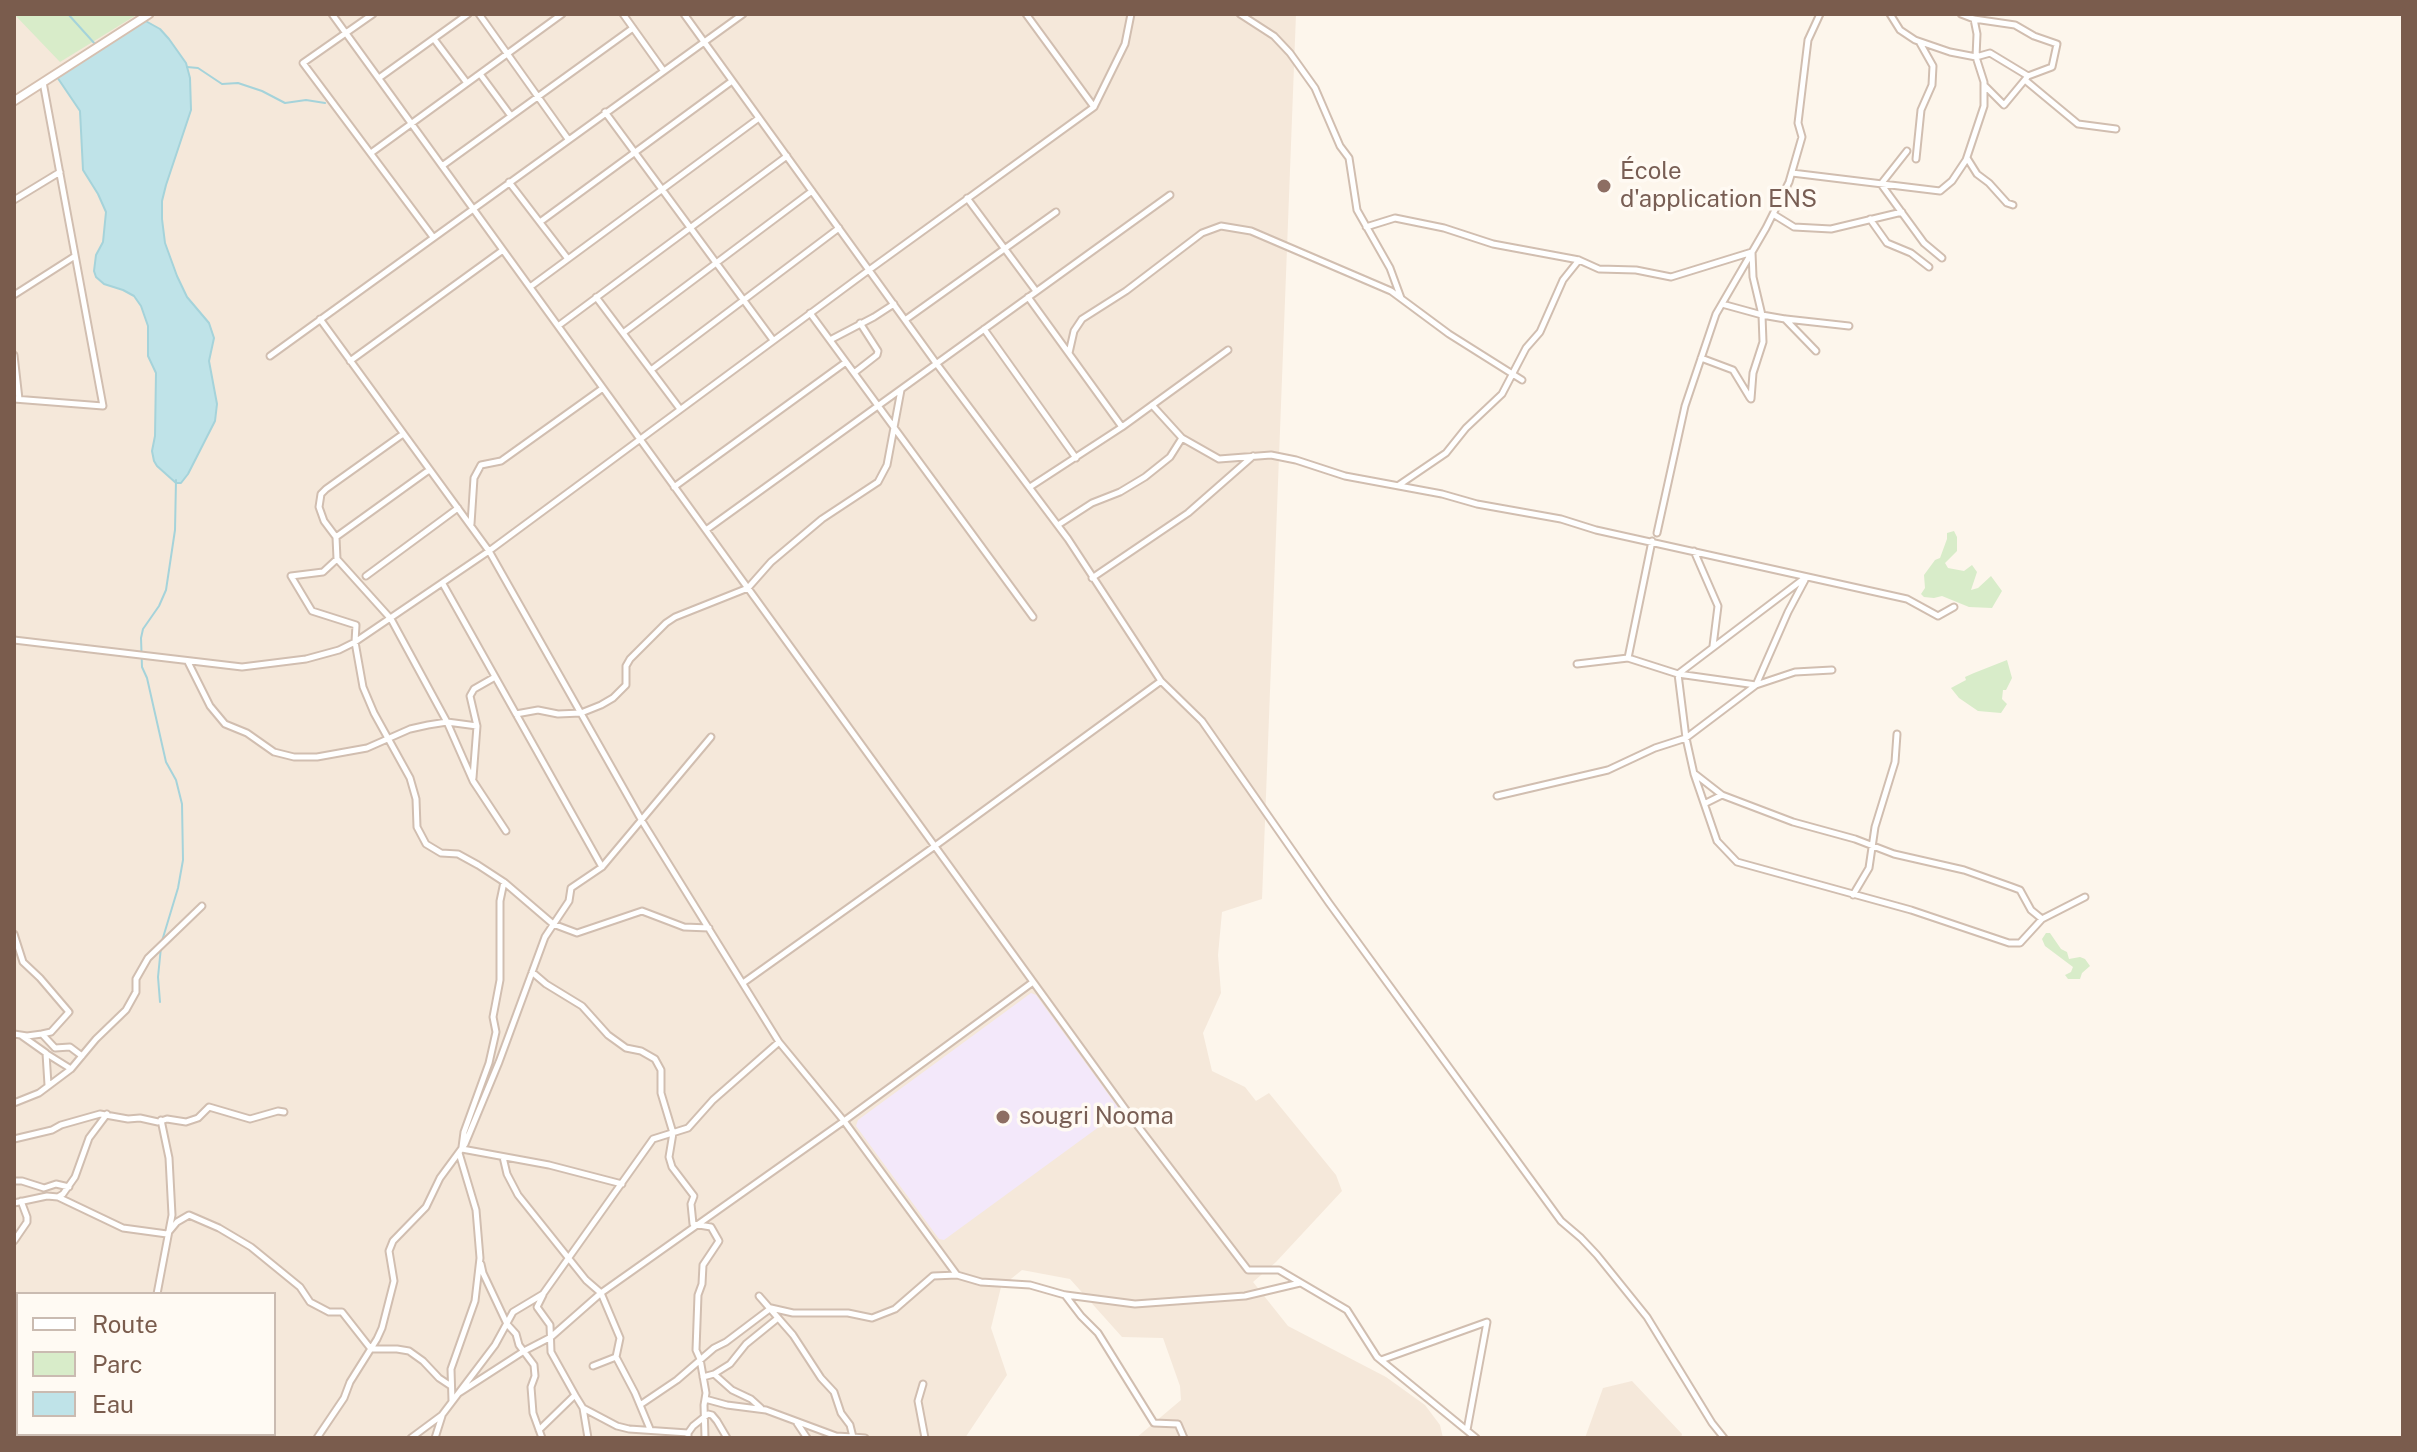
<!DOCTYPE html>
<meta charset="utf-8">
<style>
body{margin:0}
#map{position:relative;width:2417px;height:1452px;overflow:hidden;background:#fdf6ec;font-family:"Public Sans",sans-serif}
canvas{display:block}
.frame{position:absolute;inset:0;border:16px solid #7a5c4d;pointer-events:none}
.legend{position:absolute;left:16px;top:1292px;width:260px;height:144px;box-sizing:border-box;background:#fffaf3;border:2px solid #cabbb1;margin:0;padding:10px 14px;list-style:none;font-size:24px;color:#7a5c4d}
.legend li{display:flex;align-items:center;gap:16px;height:40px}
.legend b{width:40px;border:2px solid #cabbb1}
</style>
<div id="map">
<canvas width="2417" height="1452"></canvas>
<div class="frame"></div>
<ul class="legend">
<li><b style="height:10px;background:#fff"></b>Route</li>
<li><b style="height:22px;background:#d8ecc9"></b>Parc</li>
<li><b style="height:22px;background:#bfe3e8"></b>Eau</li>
</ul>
</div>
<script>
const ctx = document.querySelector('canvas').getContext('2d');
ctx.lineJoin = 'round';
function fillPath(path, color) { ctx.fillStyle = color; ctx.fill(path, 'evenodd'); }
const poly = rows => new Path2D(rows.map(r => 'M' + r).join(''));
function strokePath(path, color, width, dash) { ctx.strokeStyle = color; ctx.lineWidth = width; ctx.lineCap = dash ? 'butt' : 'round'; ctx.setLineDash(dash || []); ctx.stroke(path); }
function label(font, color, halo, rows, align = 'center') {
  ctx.font = font + ' "Public Sans",sans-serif'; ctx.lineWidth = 7; ctx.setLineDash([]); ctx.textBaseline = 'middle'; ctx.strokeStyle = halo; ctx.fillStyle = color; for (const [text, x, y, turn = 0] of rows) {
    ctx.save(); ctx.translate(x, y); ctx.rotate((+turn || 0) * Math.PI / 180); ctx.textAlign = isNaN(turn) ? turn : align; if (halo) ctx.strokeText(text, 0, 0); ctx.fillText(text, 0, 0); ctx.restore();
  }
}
const residential = poly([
 [14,14,1296,14,1262,899,1222,912,1218,955,1221,993,1203,1033,1212,1071,1245,1087,1256,1101,1269,1093,1336,1175,1342,1191,1276,1262,1253,1282,1288,1326,1386,1377,1425,1405,1440,1425,1443,1438,1136,1438,1181,1400,1180,1386,1163,1338,1122,1337,1070,1279,1022,1270,1001,1287,991,1328,1007,1375,965,1438,14,1438],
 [18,1294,274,1294,274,1434,18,1434],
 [1632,1381,1682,1434,1681,1438,1585,1438,1603,1388]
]);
const education = poly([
 [1031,993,1036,995,1119,1109,1118,1113,944,1240,939,1239,856,1126,858,1120]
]);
const green = poly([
 [14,14,138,14,60,62],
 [1954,531,1957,537,1957,551,1945,563,1948,568,1964,571,1972,565,1977,572,1971,590,1978,588,1991,576,2002,591,1992,608,1969,607,1942,596,1934,598,1924,597,1921,594,1925,588,1924,575,1935,560,1940,558,1947,539,1947,533],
 [2007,660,2012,678,2006,690,2003,690,2002,699,2007,704,2001,713,1978,711,1959,698,1951,688,1966,680,1965,677,1974,673],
 [2046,933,2050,933,2061,949,2067,952,2069,959,2080,957,2085,959,2090,966,2082,973,2080,979,2068,979,2065,975,2071,972,2073,967,2045,946,2042,939]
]);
const water = poly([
 [142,19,160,29,169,39,186,63,190,78,191,110,166,185,162,201,162,219,165,243,177,276,187,297,209,323,214,338,209,361,217,404,215,421,188,474,181,483,176,483,157,466,154,461,152,451,155,436,156,373,148,356,148,326,141,306,134,296,123,290,104,284,96,277,94,271,96,255,103,242,106,212,98,194,83,170,80,111,55,74,142,19]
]);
const stream = poly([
 [68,14,95,44],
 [187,67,198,68,222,84,238,83,262,91,285,103,306,100,325,103],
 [162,941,178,888,183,860,182,804,176,780,166,762,147,678,142,667,141,638,143,629,159,606,166,590,175,530,176,480],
 [160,1002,158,977,161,947]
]);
const street = poly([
 [332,14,1131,1117,1248,1270,1279,1270,1347,1310,1377,1357,1476,1438],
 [373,14,303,63,433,237],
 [479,14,568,139],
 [623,14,663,70],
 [684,14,936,363,1068,539,1161,681,1202,721,1329,903,1561,1221,1581,1238,1597,1255,1647,1317,1712,1423,1724,1438],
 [1026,14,1094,107],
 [1240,14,1274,36,1290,53,1315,88,1340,146,1349,158,1357,210,1390,268,1401,298],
 [1890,14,1900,30,1915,40,1950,52,1976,57,1990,53,2028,76],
 [1961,14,1974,19,2015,25,2034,36,2057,44,2052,67,2028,76,2004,105,1985,86],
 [434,39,467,83],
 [480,74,511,116],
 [379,78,468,14],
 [2025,80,2078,124,2116,129],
 [605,112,773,340],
 [1907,151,1881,184,1924,243,1942,258],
 [371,153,562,14],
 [1967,158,1977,174,1989,183,2007,203,2013,205],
 [1916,159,1921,110,1932,85,1933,66,1920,43],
 [442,166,633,28],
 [1792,173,1940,191,1952,181,1966,160,1984,106,1984,82,1976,57,1977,34,1974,19],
 [509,182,568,259],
 [967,198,1036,291],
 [14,200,60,172],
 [1773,214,1794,227,1831,229,1902,212],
 [1870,219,1887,243,1911,253,1929,267],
 [540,222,732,81],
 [1366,227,1395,218,1444,228,1493,244,1579,260,1599,269,1636,270,1671,277,1752,252,1753,277,1762,315,1785,319,1816,351],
 [530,287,759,118],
 [14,295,75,256],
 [596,297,680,409],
 [1028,297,1122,427],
 [1722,304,1762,315,1763,342,1753,373,1751,399],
 [810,313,1033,617],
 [320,319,489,551,642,821,779,1042,844,1121,957,1275],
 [1786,319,1849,326],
 [905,320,1056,212],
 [558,326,787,156],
 [984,329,1076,458],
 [623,333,812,191],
 [830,340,874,317,894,304],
 [1069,353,1074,331,1082,319,1126,291,1202,233,1221,226,1251,231,1391,291,1449,334,1522,380],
 [14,355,19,399],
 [270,356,743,14],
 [1701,358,1733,370,1750,398],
 [350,361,503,250],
 [651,370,839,228],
 [854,373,877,355,878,351,860,323],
 [14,399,103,406,43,82],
 [1152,405,1182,438,1219,459,1271,455,1296,460,1345,476,1442,494,1477,504,1561,519,1596,530,1907,599,1938,616,1954,607],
 [403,434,326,489,321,494,319,507,324,521,336,537,337,559,391,619,447,722,473,781,506,831],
 [1399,485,1446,453,1466,428,1502,394,1526,348,1540,332,1563,280,1579,260],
 [674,487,846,362],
 [1030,487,1122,427,1228,350],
 [471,524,474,478,481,465,501,461,603,388],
 [1058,525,1092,503,1120,492,1145,477,1170,457,1182,438],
 [706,530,1170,195],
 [1657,533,1685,406,1716,314,1766,228,1789,182,1802,137,1798,123,1808,40,1820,14],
 [336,537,429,470],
 [1694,551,1718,606,1713,646],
 [337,559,323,572,291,576,312,611,356,625,355,642,363,687,374,713,410,778,416,799,417,827,426,844,441,853,458,854,478,865,504,882,553,924,577,933,642,911,684,927,709,928],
 [366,576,458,508],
 [1806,577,1678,674,1686,738,1694,774,1717,841,1737,862,1911,910,2009,943,2020,943,2042,919,2085,897],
 [1092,578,1188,513,1253,456],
 [443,584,602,867],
 [14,640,242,667,306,659,339,650,355,642,489,551,869,270,1094,107,1125,44,1131,14],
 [1628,658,1652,541],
 [188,662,210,706,225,724,247,733,274,752,294,757,317,757,367,748,410,729,428,725,447,722,477,726],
 [1577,664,1628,658,1678,674,1756,685,1795,672,1832,670],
 [516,714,538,710,558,714,581,713,601,705,613,698,626,685,626,666,630,659,666,623,675,617,748,588,771,562,822,519,878,482,887,465,901,390],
 [1695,774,1722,795,1793,822,1855,839,1894,854,1964,870,2012,887,2020,890,2031,910,2042,919],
 [473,778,477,726,470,696,474,689,495,677],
 [1497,796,1608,770,1655,748,1686,738,1756,685,1788,612,1805,580],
 [1706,803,1722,795],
 [1853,895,1869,868,1875,827,1895,762,1897,734],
 [14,934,23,962,40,978,69,1012,51,1032,42,1034],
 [532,972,546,984,582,1006,608,1035,626,1048,641,1051,655,1059,661,1070,661,1093,673,1133,669,1157,672,1167,694,1196,691,1204,693,1224,711,1227,719,1241,703,1265,702,1284,698,1295,696,1350,700,1359,706,1393,704,1405,705,1438],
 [743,983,935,846,1161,681],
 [14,1034,27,1036,42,1034,55,1048,70,1047,82,1056],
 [22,1036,46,1053,48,1085],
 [47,1054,71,1069],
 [14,1103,39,1093,71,1069,96,1039,126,1010,136,992,136,979,148,958,202,906],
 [14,1139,52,1130,61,1125,100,1114,128,1119,140,1118,158,1122,167,1119,186,1122,198,1118,209,1107,250,1119,278,1111,284,1112],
 [462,1147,464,1132,489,1063,496,1032,493,1017,500,980,500,901,504,882],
 [462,1149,549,1165,622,1184],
 [503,1157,507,1174,518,1195,586,1280,601,1293,620,1338,616,1357,635,1393,650,1429],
 [14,1181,22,1181,44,1188,56,1184,69,1187],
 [58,1197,123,1228,167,1234,177,1222,189,1215,219,1228,251,1247,300,1287,310,1302,329,1312,342,1312,371,1349,397,1349,409,1351,423,1361,439,1378,451,1386],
 [14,1203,47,1196,58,1197,63,1194,75,1177,89,1138,107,1114],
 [14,1241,27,1222,27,1217,21,1201],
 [481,1264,483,1273,507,1324,516,1334,519,1345,534,1365,535,1376,531,1387,533,1413,542,1438],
 [157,1294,172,1215,169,1158,161,1120],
 [543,1295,537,1307,550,1325,551,1352,575,1395],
 [1066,1295,1135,1304,1245,1296,1300,1283],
 [759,1296,793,1335,821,1378,834,1392,841,1413,850,1425,853,1437,865,1438],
 [1381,1360,1487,1322,1467,1430],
 [593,1366,616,1357],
 [714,1374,730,1364,746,1344,778,1318],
 [703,1377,714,1374,732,1390,751,1399,761,1408],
 [923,1384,918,1401,925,1438],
 [14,1392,18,1399],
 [459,1393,524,1351,551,1337,601,1293,844,1121,1033,982],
 [705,1399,727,1405,766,1410,836,1436,853,1437],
 [452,1401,451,1369,475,1301,480,1258,476,1210,459,1153],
 [640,1405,677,1380,714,1348,726,1342,771,1308,793,1313,848,1313,872,1318,895,1309,933,1276,957,1275,981,1282,1030,1285,1065,1295,1081,1316,1098,1333,1154,1423,1178,1424,1184,1438],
 [583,1408,617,1426,629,1429,688,1433],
 [797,1423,807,1438],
 [539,1430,575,1395,583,1408,588,1438],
 [43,1434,46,1438],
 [161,1434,162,1438],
 [22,1438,24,1434],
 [122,1438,125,1434],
 [317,1438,344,1398,350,1382,377,1339,382,1328,394,1281,389,1251,393,1241,426,1207,440,1178,465,1144,499,1062,545,937,569,901,571,888,602,867,711,737],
 [411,1438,442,1415,495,1345,513,1312,543,1294,653,1139,688,1128,713,1100,779,1042],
 [435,1438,442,1416],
 [688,1438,688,1433,693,1426,708,1414,712,1415,717,1421,727,1438]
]);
const secondary = poly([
 [14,101,149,14]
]);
const markers = [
 [1604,186,8,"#8d6e63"],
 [1003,1117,8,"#8d6e63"]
];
const educationNames = [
 ["École",1620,172],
 ["d'application ENS",1620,200],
 ["sougri Nooma",1019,1117]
];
fillPath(residential, '#f5e8da');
fillPath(education, '#f3e8fa');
fillPath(green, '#d8ecc9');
fillPath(water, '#bfe3e8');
strokePath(water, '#a5d3da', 2);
strokePath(stream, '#a5d3da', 2);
strokePath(street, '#d1beb0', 9);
strokePath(secondary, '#d6c0b0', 11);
strokePath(street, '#fff', 5);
strokePath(secondary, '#fff', 7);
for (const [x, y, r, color] of markers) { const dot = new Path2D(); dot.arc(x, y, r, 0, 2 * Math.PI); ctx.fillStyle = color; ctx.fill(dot); strokePath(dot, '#fffaf3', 3); }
label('24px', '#785e54', '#fffaf3', educationNames, 'left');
</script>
